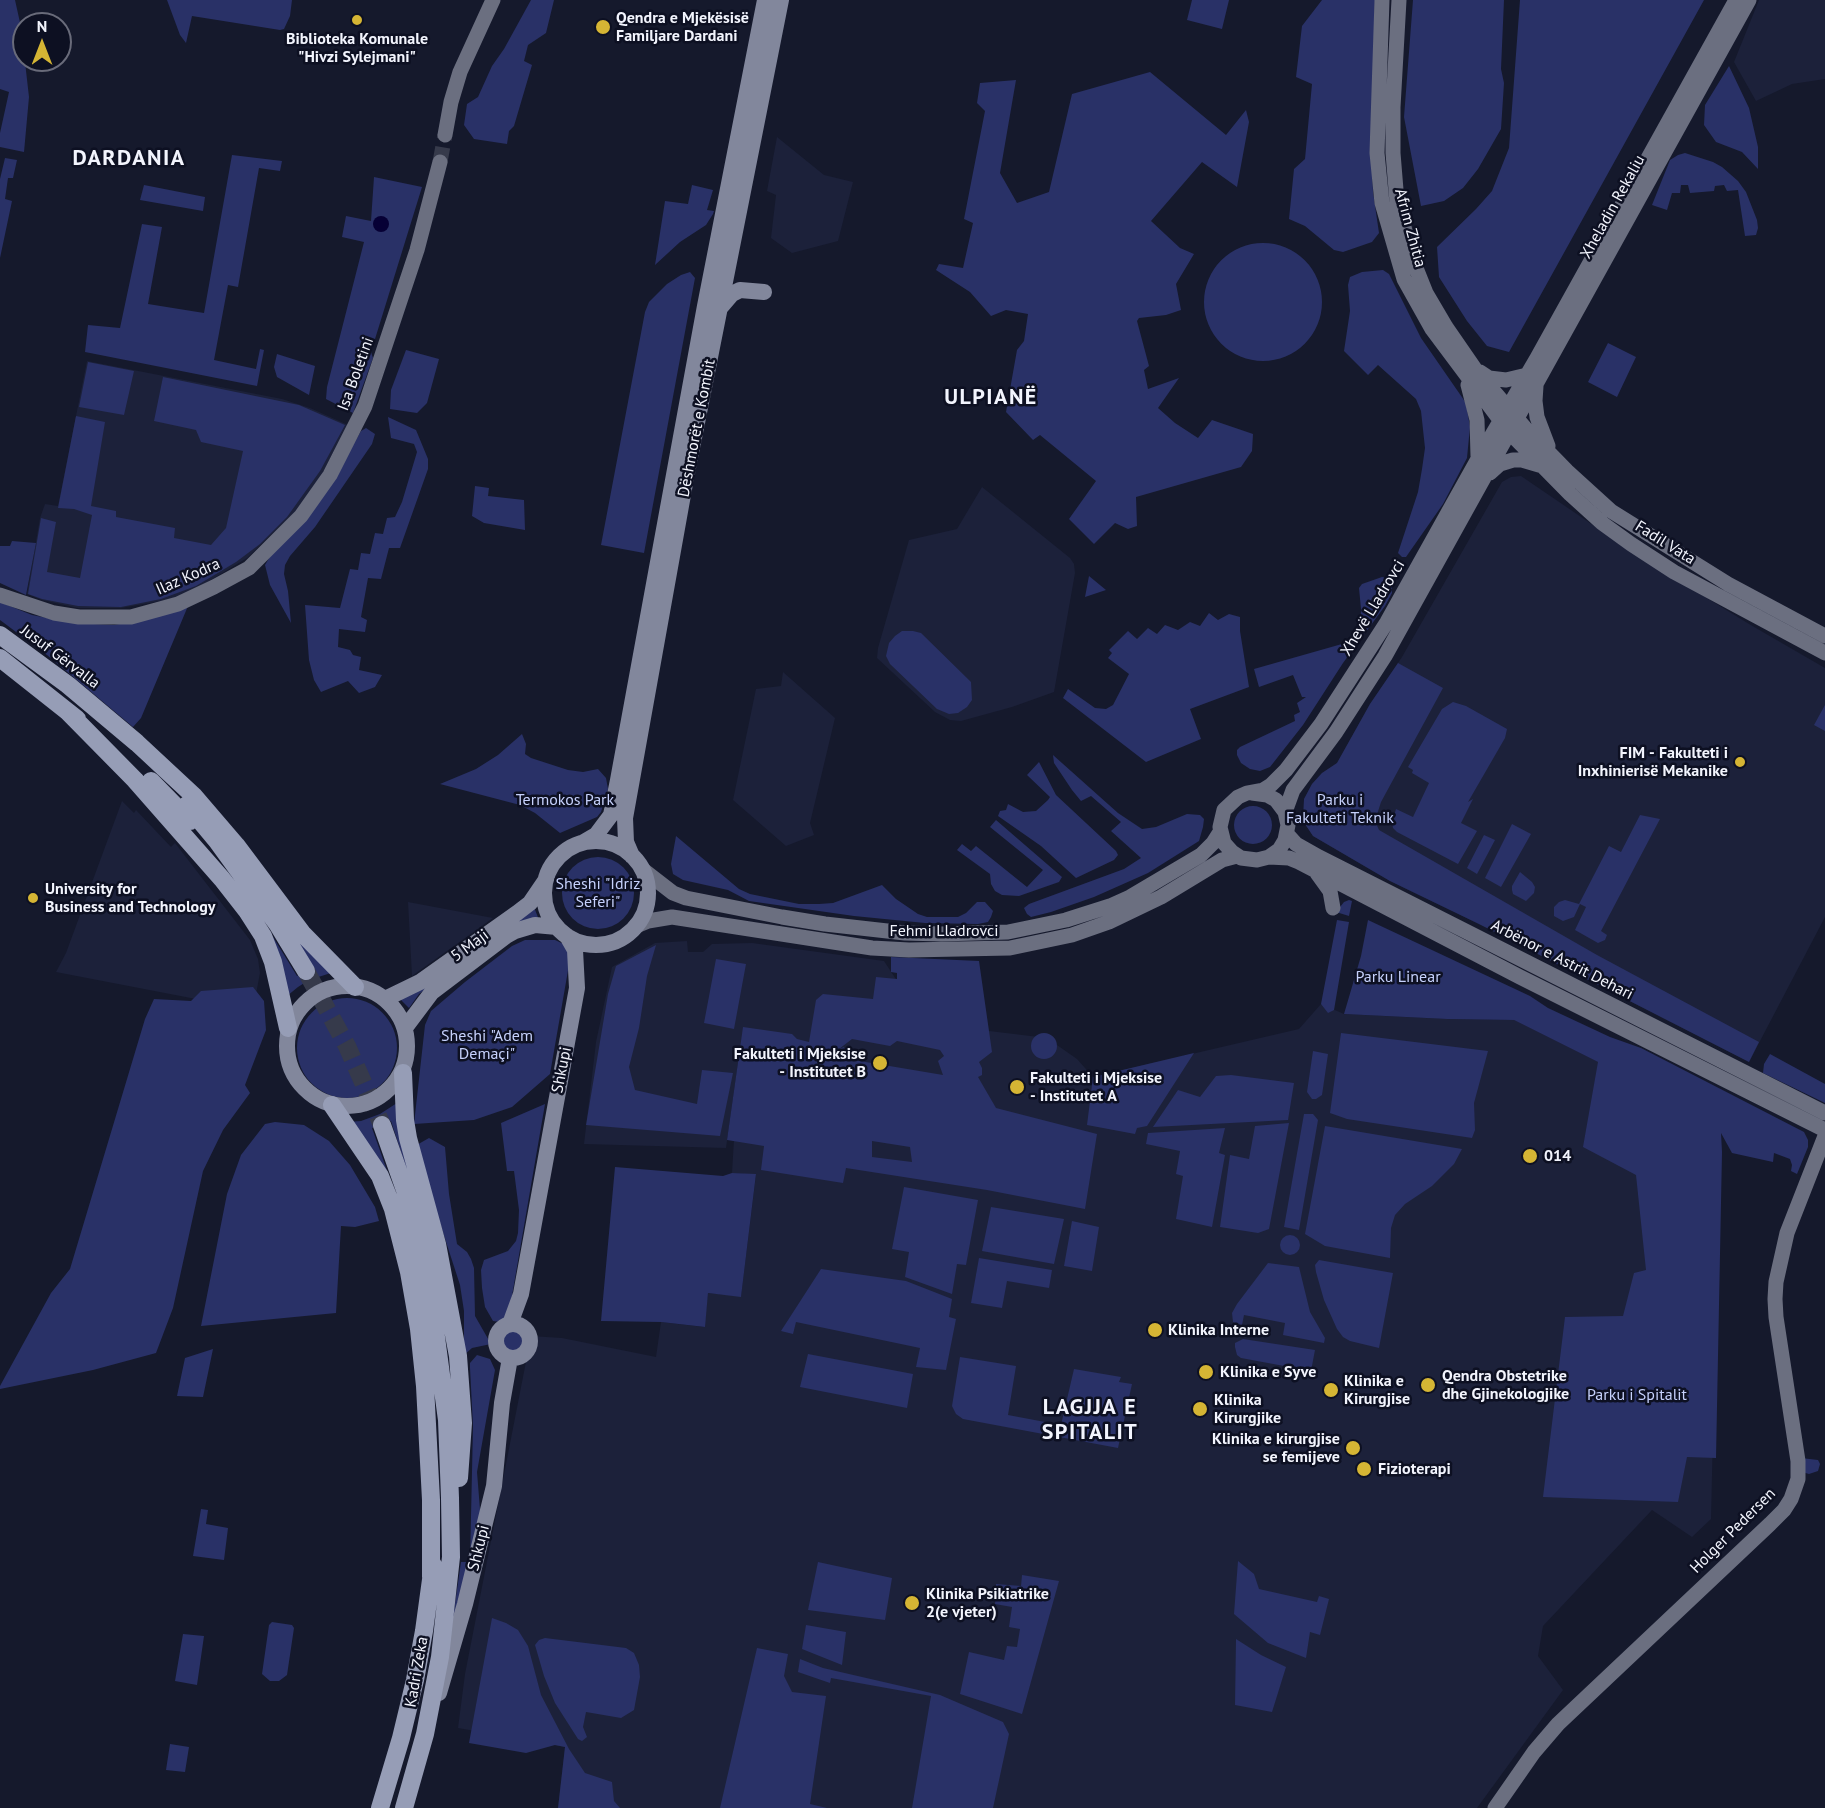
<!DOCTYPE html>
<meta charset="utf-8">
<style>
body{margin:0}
#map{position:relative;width:1825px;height:1808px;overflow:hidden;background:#15192c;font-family:"PT Sans",sans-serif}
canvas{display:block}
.north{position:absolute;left:12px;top:12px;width:60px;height:60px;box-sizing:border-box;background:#0d1022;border:2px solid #696b7a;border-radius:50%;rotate:0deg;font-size:16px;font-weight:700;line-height:24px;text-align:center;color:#f2f4fd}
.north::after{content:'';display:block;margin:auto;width:21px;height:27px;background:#d5b534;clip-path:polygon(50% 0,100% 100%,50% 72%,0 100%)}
</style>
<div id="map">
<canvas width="1825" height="1808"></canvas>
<div class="north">N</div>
</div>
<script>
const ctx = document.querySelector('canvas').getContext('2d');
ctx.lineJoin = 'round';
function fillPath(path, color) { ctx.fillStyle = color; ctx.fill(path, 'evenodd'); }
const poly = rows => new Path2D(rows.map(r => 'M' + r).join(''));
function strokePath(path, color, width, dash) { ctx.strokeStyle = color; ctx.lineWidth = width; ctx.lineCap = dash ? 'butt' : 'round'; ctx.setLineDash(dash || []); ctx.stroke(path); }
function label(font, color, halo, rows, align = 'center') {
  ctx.font = font + ' "PT Sans",sans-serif'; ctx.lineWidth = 5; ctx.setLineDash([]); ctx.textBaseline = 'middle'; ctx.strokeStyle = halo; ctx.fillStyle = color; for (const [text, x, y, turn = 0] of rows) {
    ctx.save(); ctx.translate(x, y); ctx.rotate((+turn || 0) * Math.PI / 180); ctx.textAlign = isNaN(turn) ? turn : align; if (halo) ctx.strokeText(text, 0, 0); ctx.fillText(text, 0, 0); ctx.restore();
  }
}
const built = poly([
 [1759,0,1825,0,1825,79,1792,84,1756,101,1734,62],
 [777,137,824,175,853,182,838,241,792,253,771,238,776,195,767,191],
 [87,361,282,399,310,408,348,425,317,483,293,514,247,558,191,592,166,600,121,608,78,608,42,600,27,594,40,518,45,504,58,506],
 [1521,476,1634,553,1749,624,1825,668,1825,917,1749,1062,1481,925,1390,881,1313,836,1303,821,1304,799,1312,784,1322,773,1337,763,1370,704,1402,657,1502,482,1511,477],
 [982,487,1070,558,1074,564,1075,573,1054,692,1012,707,961,721,950,720,935,712,877,658,878,648,909,540,957,529],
 [783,672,835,718,810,823,814,835,786,846,733,800,756,689,781,686],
 [122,801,134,813,136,810,171,847,175,843,250,940,258,959,260,973,253,1010,56,972,66,953],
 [408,902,493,918,412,976],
 [687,941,688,952,703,952,712,944,752,943,884,961,905,993,940,1025,1047,1038,1077,1059,1093,1077,1299,1029,1321,1004,1344,1014,1447,1019,1514,1020,1598,1062,1720,1130,1711,1519,1692,1537,1652,1510,1543,1626,1538,1656,1563,1690,1477,1808,558,1808,565,1747,458,1728,465,1674,531,1336,562,1338,656,1357,661,1322,704,1327,708,1293,741,1296,756,1175,732,1173,739,1056,726,1148,584,1144,596,1042,612,967,655,943]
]);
const green = poly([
 [0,0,15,0,21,27,29,97,24,152,0,147,0,133,9,92,0,89],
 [167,0,292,0,290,16,284,29,280,30,192,16,186,43,180,35],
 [531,0,554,0,546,33,528,45,524,61,532,65,514,126,509,131,507,144,474,139,464,125,467,104,478,97,492,66,504,49],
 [1192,0,1229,0,1222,29,1187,20],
 [1322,0,1375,0,1371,146,1373,192,1379,233,1372,242,1343,252,1334,250,1305,226,1289,219,1294,169,1305,159,1312,84,1296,77,1302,26],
 [1413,0,1504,0,1501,69,1504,83,1501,129,1478,169,1463,188,1444,201,1421,206,1404,117],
 [1520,0,1704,0,1509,352,1487,346,1467,321,1439,277,1437,247,1476,209,1492,191,1509,148],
 [1729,66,1749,108,1758,147,1758,169,1742,152,1716,142,1704,125,1705,105],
 [1150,72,1226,135,1246,110,1249,122,1237,187,1202,162,1151,221,1180,248,1194,254,1176,284,1181,310,1166,315,1139,318,1137,321,1149,366,1144,370,1148,389,1179,378,1158,408,1175,423,1198,438,1212,420,1253,434,1252,451,1241,467,1136,497,1137,526,1128,529,1115,523,1094,544,1069,519,1096,481,1040,435,1033,440,1006,412,1017,350,1024,341,1028,314,1006,310,991,316,970,292,936,270,939,264,963,268,973,223,964,219,985,111,977,103,980,83,1016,80,1000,173,1017,203,1049,192,1072,94],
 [1685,153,1713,162,1722,167,1738,181,1746,192,1757,220,1758,228,1756,235,1745,236,1738,190,1727,191,1724,185,1715,186,1714,191,1690,193,1688,185,1681,185,1680,193,1672,193,1667,210,1652,205,1670,160,1678,155],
 [232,155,282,161,280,171,259,168,238,287,228,285,214,360,256,369,260,349,264,350,257,386,85,352,88,325,120,328,142,224,162,227,148,304,204,313],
 [5,158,17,160,13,178,8,178,5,199,12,201,0,258,0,179],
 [374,177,422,187,371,352,373,358,353,413,326,399,327,387,364,242,342,237,346,216,371,221],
 [144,185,205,197,203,211,140,200],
 [692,185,713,190,707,210,714,211,713,214,706,225,680,242,655,265,665,201,688,204],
 '1204 302a59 59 0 1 1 118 0a59 59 0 1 1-118 0Z',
 [1383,270,1389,274,1421,338,1466,403,1470,427,1467,458,1443,504,1406,557,1402,557,1398,553,1418,492,1422,469,1425,448,1421,411,1416,399,1378,365,1368,375,1344,351,1350,311,1348,285,1350,277,1362,272],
 [690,272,695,278,644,553,601,545,645,312,649,302,667,284,681,275],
 [1608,343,1636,357,1617,397,1588,382],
 [406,350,439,359,427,403,417,413,390,409,391,390],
 [277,354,315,366,309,395,277,377,274,367],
 [88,362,134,371,124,415,79,407],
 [163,377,299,405,345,425,320,471,287,517,260,544,236,562,196,586,161,599,121,607,78,606,42,599,28,594,41,518,56,522,47,572,80,578,92,515,74,509,58,508,76,416,105,422,91,506,116,511,116,517,175,528,174,538,211,545,226,528,243,451,201,442,196,430,154,421],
 [388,417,416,430,428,459,428,469,400,548,389,548,381,579,368,578,361,617,367,620,365,632,339,629,338,647,350,650,353,655,361,657,359,670,382,675,375,687,359,693,348,681,321,692,314,680,309,660,305,605,340,608,350,569,358,570,361,553,370,554,375,533,383,534,387,518,395,517,402,502,417,452,414,444,391,438],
 [366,428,375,434,372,444,315,527,290,556,285,565,284,574,288,591,291,623,270,585,265,565,272,553,353,445,361,431],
 [475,486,489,488,488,496,524,500,525,530,484,523,472,516],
 [12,541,36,543,26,595,0,583,0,546,10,546],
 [1089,576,1106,590,1085,597],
 [1382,577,1388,578,1392,582,1392,593,1385,606,1343,663,1303,725,1270,767,1260,771,1250,769,1241,763,1237,755,1237,750,1240,747,1295,721,1294,715,1300,712,1297,703,1306,697,1302,697,1293,675,1259,687,1254,669,1356,640,1360,636,1361,609,1359,588,1362,584],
 [0,602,32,615,73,623,114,625,148,619,188,606,141,718,133,727,47,655,0,620],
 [1209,613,1218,620,1229,614,1240,617,1240,631,1249,687,1190,709,1201,739,1146,762,1063,698,1068,689,1095,708,1106,709,1113,705,1129,674,1108,658,1112,653,1109,650,1128,631,1137,639,1148,628,1157,634,1165,625,1178,630,1190,622,1200,626],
 [902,631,913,631,921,633,971,682,972,700,967,707,958,713,949,714,937,709,890,664,886,656,889,643,895,636],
 [1398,663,1443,688,1381,802,1375,821,1379,830,1597,955,1759,1042,1749,1062,1481,925,1390,881,1313,836,1303,821,1304,799,1312,784,1322,773,1337,763,1370,704],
 [1453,702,1466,706,1507,729,1505,738,1468,802,1473,799,1461,823,1477,831,1458,864,1397,832,1393,828,1392,823,1396,809,1413,817,1429,783,1412,773,1413,770,1408,767,1442,709],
 [1825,705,1825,731,1814,725],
 [522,734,526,744,525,754,531,758,568,770,583,772,598,769,606,778,608,789,601,812,597,817,560,833,535,813,520,805,440,784,476,769,498,755],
 [1053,755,1118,813,1142,829,1156,827,1187,814,1200,815,1204,819,1203,827,1199,841,1148,873,1094,897,1051,912,1031,917,1027,914,1024,908,1029,904,1124,869,1141,858,1111,831,1121,822,1091,796,1081,801,1072,790,1054,763],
 [1039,762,1056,795,1116,851,1118,855,1114,860,1076,878,1041,846,998,816,1000,811,1006,810,1008,804,1023,812,1036,811,1048,800,1050,797,1027,775],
 '1234 825a19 19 0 1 1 38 0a19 19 0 1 1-38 0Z',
 [1640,815,1660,819,1601,931,1607,935,1605,940,1598,943,1575,930,1586,907,1580,904,1574,917,1563,921,1554,916,1554,907,1559,902,1565,900,1579,904,1609,846,1621,852],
 [996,820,1062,877,1059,882,1019,896,1002,895,995,891,991,884,990,874,957,850,962,844,971,851,976,846,1027,887,1043,870,990,827],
 [1512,824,1531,834,1501,887,1485,878],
 [1484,835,1495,840,1477,874,1467,868],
 [676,836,739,889,750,894,799,904,819,904,833,903,882,885,896,899,918,914,927,917,958,917,966,913,977,902,985,902,993,911,991,917,988,922,978,924,925,923,854,916,749,901,728,890,683,880,673,874,671,864],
 '562 893a36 36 0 1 1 72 0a36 36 0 1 1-72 0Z',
 [1520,872,1532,882,1535,887,1534,893,1526,901,1513,894,1512,890,1512,886],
 [1349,900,1352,901,1349,916,1336,912,1344,902],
 [534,907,539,920,500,933,419,994,409,1008,399,998],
 [1337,920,1349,922,1334,1010,1328,1013,1321,1004],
 [1368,920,1530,996,1548,1008,1610,1037,1641,1048,1804,1132,1808,1140,1808,1147,1797,1174,1791,1171,1792,1165,1790,1159,1774,1153,1773,1162,1732,1153,1721,1133,1722,1152,1716,1458,1687,1457,1678,1502,1543,1497,1565,1317,1623,1316,1634,1273,1646,1270,1636,1175,1583,1147,1598,1062,1514,1020,1447,1019,1344,1014,1361,956],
 [286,924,334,972,309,980,298,987,287,996,270,932,297,976,311,967],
 [525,940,555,940,566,945,570,959,550,1074,512,1107,474,1120,414,1124,425,1025,431,1011,465,982,512,946],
 [656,945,647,976,639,1028,629,1067,635,1090,697,1104,702,1070,733,1073,720,1136,586,1125,608,994,616,966],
 [891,957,979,961,992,1052,979,1062,982,1068,982,1075,978,1077,996,1108,1097,1134,1085,1209,987,1190,846,1168,843,1183,761,1170,764,1146,727,1140,743,1027,792,1034,797,1039,809,1042,816,1000,823,994,873,999,876,977,897,979,897,973,891,972],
 [852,1039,890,1046,897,1041,940,1050,944,1056,938,1061,943,1075,848,1059,844,1047,839,1049],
 [872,1141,910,1147,912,1162,872,1157],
 [716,959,746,964,734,1029,704,1023],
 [253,987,264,1001,266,1030,245,1085,250,1093,223,1130,203,1171,173,1308,156,1353,93,1370,0,1389,0,1386,51,1293,70,1269,145,1019,154,999,191,1001,201,991],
 '297 1048a50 50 0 1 1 100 0a50 50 0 1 1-100 0Z',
 '1031 1046a13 13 0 1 1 26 0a13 13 0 1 1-26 0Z',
 [1341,1033,1488,1051,1474,1103,1475,1130,1472,1138,1347,1119,1330,1113],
 [1313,1051,1328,1054,1322,1095,1316,1099,1312,1099,1307,1092],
 [1194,1053,1147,1126,1137,1128,1135,1134,1087,1125,1093,1077],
 [1770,1054,1825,1084,1825,1103,1763,1073,1764,1064],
 [1231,1075,1294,1083,1288,1120,1153,1127,1178,1090,1200,1097,1216,1076],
 [400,1101,413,1189,391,1121,372,1128,396,1196,347,1122,361,1121,380,1114],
 [545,1104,508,1319,500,1322,493,1321,485,1307,482,1288,481,1270,484,1260,508,1251,516,1241,518,1233,519,1210,514,1171,507,1171,501,1123],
 [1304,1114,1313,1114,1318,1120,1299,1230,1284,1227],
 [275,1122,304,1125,329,1141,350,1165,375,1207,379,1221,355,1227,341,1226,336,1313,201,1326,227,1194,241,1155,265,1124],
 [1289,1123,1269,1229,1258,1233,1220,1227,1230,1155,1249,1159,1255,1126],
 [1325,1126,1462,1149,1454,1164,1432,1186,1405,1204,1395,1215,1391,1228,1390,1258,1325,1246,1305,1234],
 [1225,1128,1219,1153,1225,1155,1212,1227,1176,1219,1183,1176,1176,1174,1180,1151,1146,1144,1148,1133],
 [429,1138,445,1147,449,1194,457,1244,467,1252,471,1259,474,1268,475,1316,491,1344,472,1348,464,1355,464,1311,460,1285,415,1146],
 [615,1167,723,1176,732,1173,756,1174,741,1297,708,1293,705,1327,661,1322,601,1321],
 [904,1187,978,1200,966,1265,957,1264,952,1294,905,1277,909,1252,892,1249],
 [991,1207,1064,1219,1054,1264,982,1251],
 [1072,1221,1099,1227,1092,1271,1064,1266],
 '1280 1245a10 10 0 1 1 20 0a10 10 0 1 1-20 0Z',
 [979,1258,1052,1270,1049,1288,1007,1281,1002,1308,971,1303],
 [1319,1260,1393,1273,1379,1348,1350,1341,1343,1337,1337,1329,1324,1300,1316,1272,1315,1265],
 [1268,1263,1299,1267,1310,1312,1325,1338,1324,1343,1283,1335,1285,1323,1244,1315,1242,1325,1233,1322,1232,1313,1237,1304],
 [821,1269,906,1281,952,1299,949,1317,956,1319,946,1370,916,1367,920,1348,796,1322,793,1334,781,1331],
 '503 1341a10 10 0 1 1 20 0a10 10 0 1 1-20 0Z',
 [1243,1339,1315,1350,1311,1371,1241,1358,1237,1355,1235,1347,1235,1343],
 [213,1349,203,1397,177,1396,185,1358],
 [808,1354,913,1374,907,1408,800,1387],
 [477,1355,490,1359,495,1370,477,1472,481,1522,449,1645,461,1562,470,1562,473,1426,470,1368,470,1363],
 [960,1357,1016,1366,1008,1415,1061,1425,1074,1369,1121,1377,1119,1382,1132,1384,1118,1448,963,1419,956,1414,952,1406],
 [1801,1458,1818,1460,1820,1464,1818,1471,1809,1474,1802,1472],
 [201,1509,208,1510,206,1524,228,1528,224,1560,193,1556],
 [1238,1561,1254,1574,1259,1589,1317,1602,1319,1596,1329,1599,1320,1635,1310,1632,1306,1658,1268,1643,1234,1614],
 [818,1562,892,1578,885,1620,808,1610],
 [1022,1575,1059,1581,1022,1714,960,1694,969,1652,1004,1660,1007,1646,1017,1647,1020,1629,1009,1627,1012,1607,995,1604,996,1584,1021,1586],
 [492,1618,506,1623,518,1630,528,1646,541,1695,569,1749,585,1773,612,1782,614,1801,620,1808,558,1808,565,1747,555,1745,526,1753,469,1743],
 [272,1622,292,1625,294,1628,287,1675,279,1681,270,1681,262,1674,269,1625],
 [806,1625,846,1632,842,1665,802,1649],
 [183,1634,204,1636,197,1685,175,1681],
 [545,1638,626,1648,634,1653,639,1665,640,1677,634,1710,621,1718,586,1712,583,1727,587,1737,582,1741,578,1739,555,1703,544,1676,535,1645,539,1640],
 [1236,1639,1261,1655,1286,1667,1272,1712,1235,1705],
 [757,1648,788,1654,784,1676,792,1692,826,1696,810,1804,827,1808,720,1808],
 [800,1659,823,1668,940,1695,1003,1722,1009,1734,993,1808,912,1808,931,1696,831,1678,830,1683,798,1672],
 [170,1744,189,1747,185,1772,166,1770]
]);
const water = poly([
 '373 224a8 8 0 1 1 16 0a8 8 0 1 1-16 0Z'
]);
const secondaryTunnel = poly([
 [440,162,445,135]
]);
const highwayTunnel = poly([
 [306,971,347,1046,382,1125]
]);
const secondary = poly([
 [1382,0,1377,153,1382,203,1404,279,1432,329,1509,432,1570,494,1602,523,1631,544,1674,572,1825,653],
 [1399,0,1393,107,1393,153,1397,202,1414,263,1426,293,1446,327,1475,369,1526,429,1567,471,1611,511,1728,584,1825,636],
 [445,135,451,102,460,72,493,0],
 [1480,372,1489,378,1506,380,1527,375],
 [1468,385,1477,420,1478,456],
 [1536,386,1535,401,1537,417,1548,446],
 [1490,473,1500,464,1513,460,1522,460,1539,465],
 [0,595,54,613,79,617,131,617,178,604,214,587,249,568,301,516,330,475,365,406,417,250,440,162],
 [1252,793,1267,795,1276,800,1285,812,1288,825,1285,840,1279,850,1269,857,1257,860,1241,858,1232,852,1224,843,1220,827,1224,810,1238,797,1247,793,1263,790,1271,785,1286,770,1321,724,1387,622,1478,459,1537,358,1736,0],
 [1285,812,1293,790,1336,732,1385,656,1749,0],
 [1287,834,1296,844,1319,857,1825,1113],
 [1269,857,1289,858,1299,862,1520,977,1825,1130],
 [642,869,673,893,686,898,782,917,825,924,905,933,941,934,1008,932,1066,920,1110,906,1130,897,1201,855,1213,843,1220,832],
 [1317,873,1330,891,1333,908],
 [636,926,648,921,672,917,872,948,909,950,1010,948,1072,935,1109,922,1161,897,1222,860,1237,856],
 [1495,1808,1534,1752,1558,1724,1770,1524,1784,1510,1791,1499,1798,1479,1798,1461,1776,1317,1775,1299,1776,1282,1787,1233,1825,1136]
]);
const primary = poly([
 [720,308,732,294,740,290,764,292],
 '544 893a52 52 0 1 1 104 0a52 52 0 1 1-104 0Z',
 [584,842,596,835,611,815,618,780,705,306,765,0],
 [632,856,626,842,625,818,686,478,781,0],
 '287 1046a60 60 0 1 1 120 0a60 60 0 1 1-120 0Z',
 [385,999,420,982,517,913,530,903,545,881],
 [405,1028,432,992,506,936,515,931,535,925,557,927],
 '496 1341a17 17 0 1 1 34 0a17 17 0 1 1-34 0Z',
 [510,1324,521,1294,577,988,575,950,567,936],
 [439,1693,465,1604,494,1486,502,1403,510,1358]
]);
const highway = poly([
 [0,635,68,685,137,743,194,796,236,845,302,933,355,987],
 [0,658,77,719],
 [68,712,135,780,222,879,247,911,263,936,273,962,288,1028],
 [151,781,190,821],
 [187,805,217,841,278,925,306,971],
 [403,1073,405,1120,408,1138,437,1244,458,1356,463,1423,459,1478],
 [332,1105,380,1176,393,1209,409,1272,419,1329,425,1386,431,1500,431,1577],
 [382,1125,405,1190,423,1259,430,1292,447,1420,450,1498,451,1557,440,1657,425,1734,404,1808],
 [380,1808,401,1738,415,1680,424,1631,433,1565]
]);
const markers = [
 [357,20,6,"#d5b534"],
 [603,27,8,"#d5b534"],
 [1740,762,6,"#d5b534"],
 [33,898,6,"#d5b534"],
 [880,1063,8,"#d5b534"],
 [1017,1087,8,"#d5b534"],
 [1530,1156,8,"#d5b534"],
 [1155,1330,8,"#d5b534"],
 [1206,1372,8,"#d5b534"],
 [1428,1385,8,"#d5b534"],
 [1331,1390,8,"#d5b534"],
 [1200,1409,8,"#d5b534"],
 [1353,1448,8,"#d5b534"],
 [1364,1469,8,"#d5b534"],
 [912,1603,8,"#d5b534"]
];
const poiNames = [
 ["Qendra e Mjekësisë",616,18],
 ["Familjare Dardani",616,36],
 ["Biblioteka Komunale",357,39,"center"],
 ["\"Hivzi Sylejmani\"",357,57,"center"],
 ["FIM - Fakulteti i",1728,753,"right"],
 ["Inxhinierisë Mekanike",1728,771,"right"],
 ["University for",45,889],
 ["Business and Technology",45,907],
 ["Fakulteti i Mjeksise",866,1054,"right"],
 ["- Institutet B",866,1072,"right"],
 ["Fakulteti i Mjeksise",1030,1078],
 ["- Institutet A",1030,1096],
 ["014",1544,1156],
 ["Klinika Interne",1168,1330],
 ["Klinika e Syve",1220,1372],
 ["Qendra Obstetrike",1442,1376],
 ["dhe Gjinekologjike",1442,1394],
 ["Klinika e",1344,1381],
 ["Kirurgjise",1344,1399],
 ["Klinika",1214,1400],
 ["Kirurgjike",1214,1418],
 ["Klinika e kirurgjise",1340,1439,"right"],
 ["se femijeve",1340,1457,"right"],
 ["Fizioterapi",1378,1469],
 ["Klinika Psikiatrike",926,1594],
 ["2(e vjeter)",926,1612]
];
const streetNames = [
 ["Xheladin Rekaliu",1613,207,-61],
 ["Afrim Zhitia",1410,228,75],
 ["Isa Boletini",356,374,-70],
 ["Dëshmorët e Kombit",697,428,-79],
 ["Fadil Vata",1665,543,32],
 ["Ilaz Kodra",188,577,-24],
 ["Xhevë Lladrovci",1373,608,-59],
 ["Jusuf Gërvalla",60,657,37],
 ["Fehmi Lladrovci",944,931],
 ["5 Maji",470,946,-36],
 ["Arbënor e Astrit Dehari",1562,960,27],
 ["Shkupi",562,1070,-79],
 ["Holger Pedersen",1733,1531,-45],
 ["Shkupi",479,1548,-76],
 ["Kadri Zeka",417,1672,-80]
];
const parkNames = [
 ["Termokos Park",565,800],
 ["Parku i",1340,800],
 ["Fakulteti Teknik",1340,818],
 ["Sheshi \"Idriz",598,884],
 ["Seferi\"",598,902],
 ["Parku Linear",1398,977],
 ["Sheshi \"Adem",487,1036],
 ["Demaçi\"",487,1054],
 ["Parku i Spitalit",1637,1395]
];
const districtNames = [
 ["DARDANIA",129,159],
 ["ULPIANË",991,398],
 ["LAGJJA E",1090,1408],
 ["SPITALIT",1090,1433]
];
fillPath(built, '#1c213a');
fillPath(green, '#293167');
fillPath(water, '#060035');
strokePath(secondaryTunnel, '#363a4b', 15, [15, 8]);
strokePath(highwayTunnel, '#363a4b', 18, [18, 9]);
strokePath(secondary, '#6b6f80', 15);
strokePath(primary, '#82879c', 16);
strokePath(highway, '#969db6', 18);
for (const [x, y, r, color] of markers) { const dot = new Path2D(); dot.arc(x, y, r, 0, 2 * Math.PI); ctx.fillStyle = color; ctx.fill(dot); strokePath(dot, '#0d1022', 2); }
label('bold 16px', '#f2f4fd', '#0d1022', poiNames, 'left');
label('16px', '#f2f4fd', '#0d1022', streetNames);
label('16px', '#c6d1fc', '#0d1022', parkNames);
ctx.letterSpacing = '1.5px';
label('bold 22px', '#f2f4fd', '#0d1022', districtNames);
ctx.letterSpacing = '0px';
</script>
